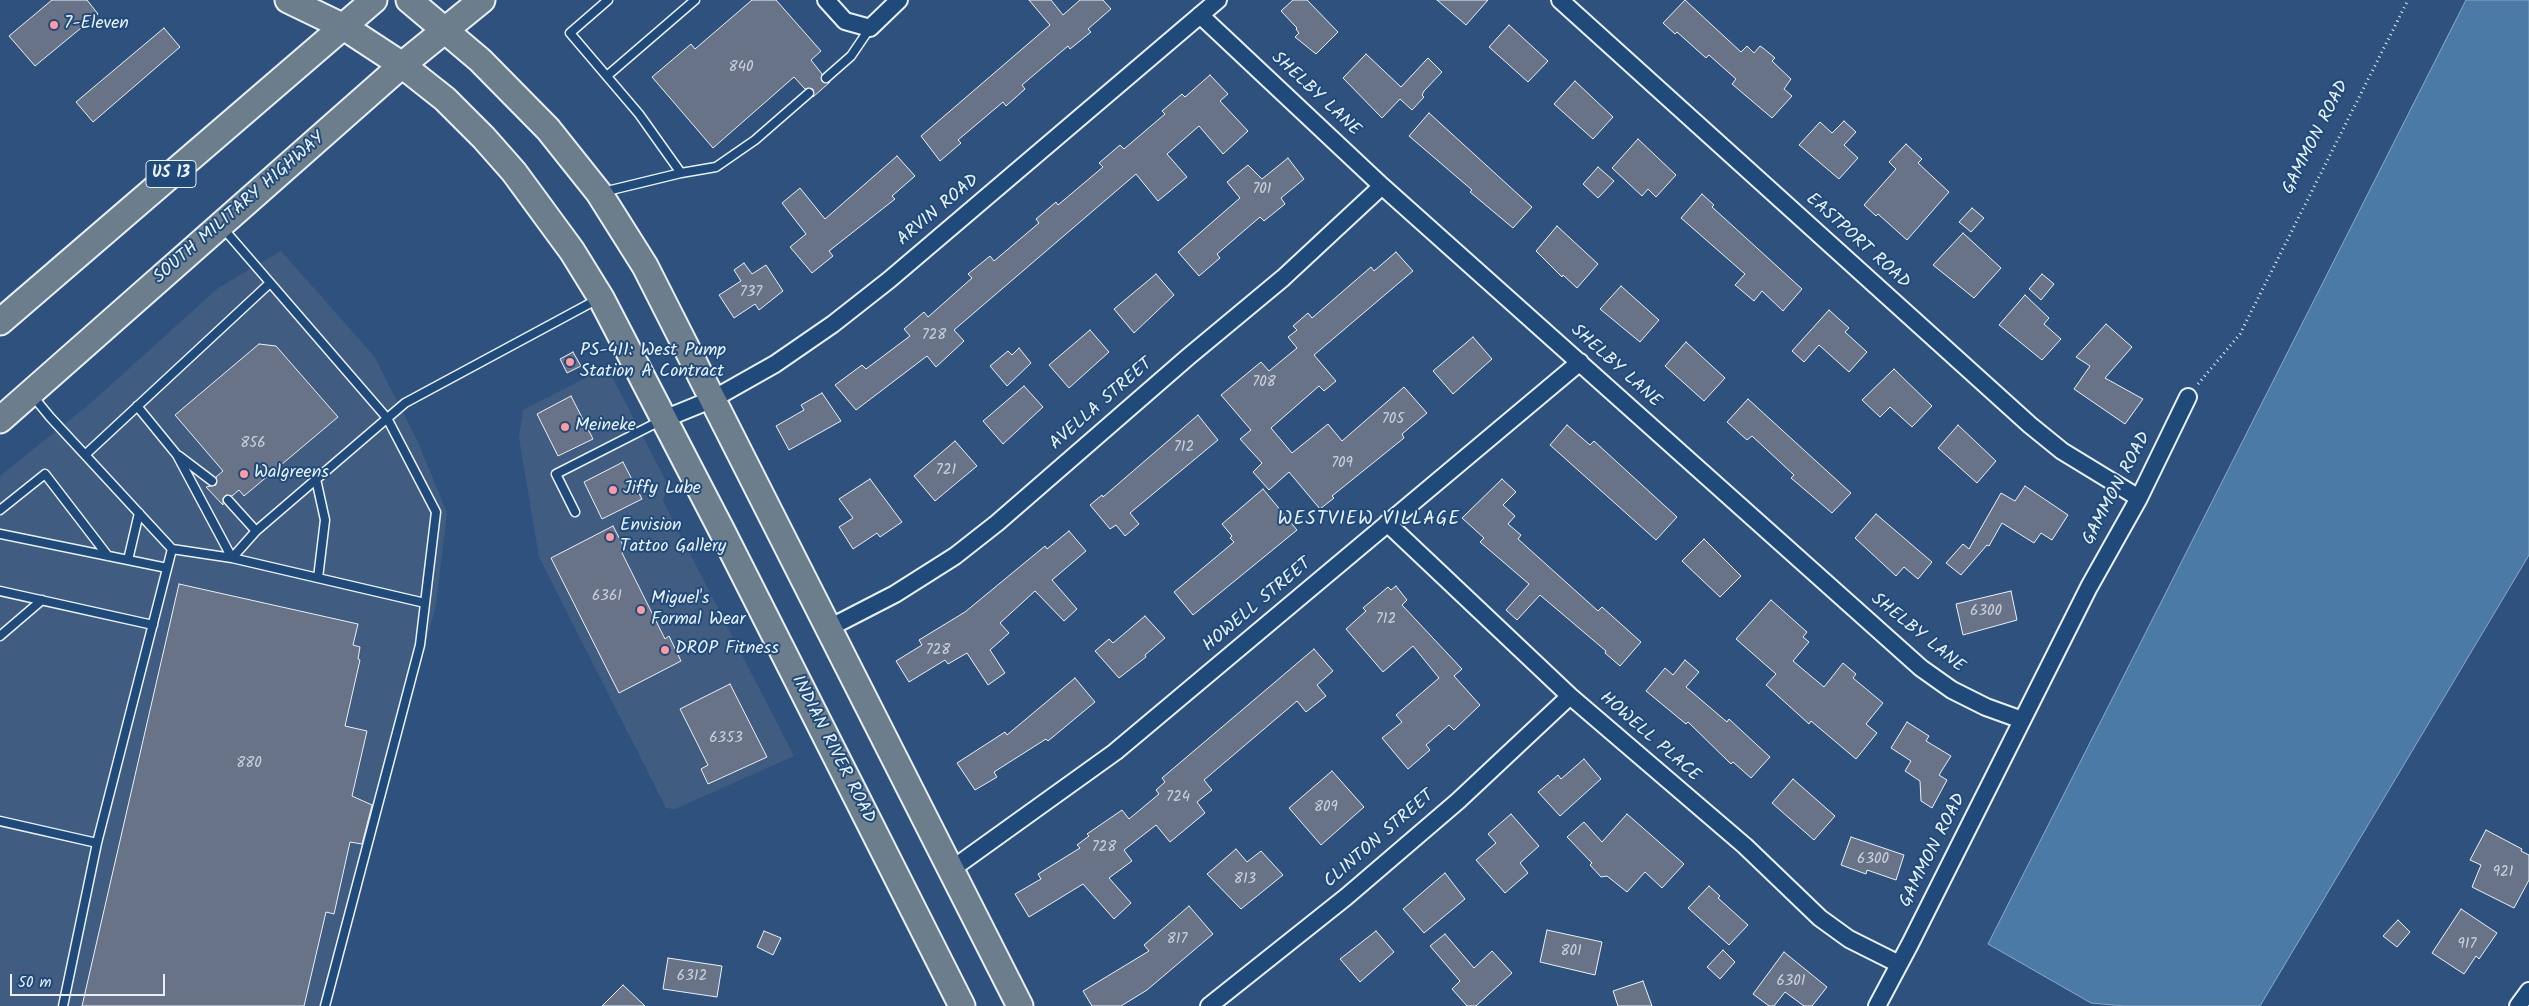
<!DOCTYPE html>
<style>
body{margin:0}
#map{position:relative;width:2529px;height:1006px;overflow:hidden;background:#2e527d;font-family:Kalam,sans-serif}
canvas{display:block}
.scale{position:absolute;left:10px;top:974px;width:155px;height:22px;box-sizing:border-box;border:2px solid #e8f1f8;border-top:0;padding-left:6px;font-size:15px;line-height:18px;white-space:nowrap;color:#e8f1f8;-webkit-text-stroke:4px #1f4a7a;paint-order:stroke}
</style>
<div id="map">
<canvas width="2529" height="1006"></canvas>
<div class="scale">50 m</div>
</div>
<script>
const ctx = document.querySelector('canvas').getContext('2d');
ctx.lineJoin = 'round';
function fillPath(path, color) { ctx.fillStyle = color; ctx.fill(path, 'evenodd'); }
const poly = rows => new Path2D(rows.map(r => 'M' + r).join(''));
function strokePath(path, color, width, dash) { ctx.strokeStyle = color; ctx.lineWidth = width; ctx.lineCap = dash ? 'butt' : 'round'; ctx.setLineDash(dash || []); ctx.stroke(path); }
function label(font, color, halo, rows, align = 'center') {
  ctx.font = font + ' Kalam,sans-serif'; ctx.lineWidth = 4; ctx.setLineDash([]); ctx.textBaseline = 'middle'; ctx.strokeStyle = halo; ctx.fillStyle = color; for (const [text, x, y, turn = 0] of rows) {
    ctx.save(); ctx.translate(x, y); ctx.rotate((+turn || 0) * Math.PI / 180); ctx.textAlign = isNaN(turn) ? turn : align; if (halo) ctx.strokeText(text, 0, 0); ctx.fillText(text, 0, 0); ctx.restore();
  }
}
const built = poly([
 [281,251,374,356,418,442,447,513,436,605,331,1006,0,1006,0,476,92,402,218,288],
 [607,367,668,485,663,501,794,756,675,809,666,808,539,557,519,438,523,410]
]);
const water = poly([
 [2466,0,2529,0,2529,555,2260,1006,2124,1006,2091,1003,1988,944,2466,0]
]);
const building = poly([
 [52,0,87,0,98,14,35,66,9,36,52,0],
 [752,0,776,0,821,51,811,60,822,74,822,81,830,82,813,97,813,89,805,89,794,77,713,148,652,77,691,44,695,49,752,0],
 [1029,0,1051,0,1063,15,1080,0,1103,0,1111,9,1088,29,1091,32,1070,49,1068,46,1022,85,1025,89,1006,106,1003,102,958,140,961,143,940,161,921,136,1050,25,1029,0],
 [1293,0,1307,0,1338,32,1316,54,1295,37,1299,33,1296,29,1297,28,1281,11,1293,0],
 [1437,0,1488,0,1466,25,1437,0],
 [1685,0,1741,52,1747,46,1754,53,1760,46,1763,48,1775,58,1772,61,1791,79,1784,89,1792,96,1772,118,1732,84,1736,79,1709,55,1706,58,1677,32,1675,34,1663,23,1685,0],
 [1509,25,1548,61,1528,82,1489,47,1509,25],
 [164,28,180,47,93,122,76,102,164,28],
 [1366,54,1401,87,1428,58,1442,72,1424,91,1422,95,1424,97,1412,110,1400,99,1382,118,1343,78,1366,54],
 [1210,75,1228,94,1220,101,1248,131,1223,154,1199,126,1167,154,1187,177,1158,201,1136,174,954,330,964,341,936,367,927,356,856,410,835,385,862,365,866,369,910,336,904,329,924,312,928,317,972,278,968,274,990,256,994,261,1039,223,1036,219,1056,202,1058,205,1103,167,1099,163,1120,145,1124,149,1165,114,1162,111,1182,94,1185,97,1210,75],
 [1575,81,1613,117,1593,139,1554,104,1575,81],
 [1429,113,1532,207,1513,228,1470,192,1472,190,1409,136,1429,113],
 [1844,121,1856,132,1844,145,1858,158,1839,179,1799,145,1820,122,1832,133,1844,121],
 [1638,139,1676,175,1656,197,1648,189,1642,196,1612,168,1638,139],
 [1906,144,1922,159,1918,163,1949,192,1907,240,1878,214,1876,216,1864,205,1896,169,1889,162,1906,144],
 [897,156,915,176,892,196,895,199,829,251,833,256,812,273,790,247,806,234,782,203,800,188,825,219,897,156],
 [1288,158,1304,179,1281,198,1285,204,1264,221,1260,217,1217,254,1220,258,1199,276,1178,252,1240,198,1227,182,1248,165,1262,179,1288,158],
 [1598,167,1614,181,1598,198,1583,184,1598,167],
 [1702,194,1714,205,1712,207,1802,289,1783,311,1762,291,1754,301,1735,285,1745,274,1681,218,1702,194],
 [1972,208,1984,218,1971,232,1959,222,1972,208],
 [1557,226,1598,264,1577,288,1563,275,1562,277,1536,251,1557,226],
 [1963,233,2001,268,1974,298,1933,265,1963,233],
 [1396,252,1413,271,1314,355,1336,381,1324,391,1319,386,1271,428,1292,453,1328,424,1342,441,1404,387,1427,413,1402,434,1404,438,1332,496,1334,498,1320,509,1289,472,1269,490,1253,472,1262,463,1240,439,1251,430,1221,395,1261,362,1269,371,1297,348,1288,337,1297,330,1293,326,1308,313,1312,318,1371,267,1374,271,1396,252],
 [744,263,752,274,766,265,783,291,759,310,755,304,734,318,719,295,741,281,734,270,744,263],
 [1156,274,1174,295,1134,333,1114,309,1156,274],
 [2042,274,2054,284,2041,300,2029,289,2042,274],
 [1621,286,1659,320,1640,342,1600,309,1621,286],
 [2025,295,2049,318,2044,324,2061,339,2042,360,1999,325,2025,295],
 [1829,310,1849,328,1845,332,1867,352,1849,372,1819,345,1804,362,1792,351,1829,310],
 [2106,324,2132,347,2105,378,2143,399,2125,424,2074,389,2090,366,2076,357,2106,324],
 [1090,330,1109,352,1069,388,1049,365,1090,330],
 [1473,337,1492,359,1453,394,1433,371,1473,337],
 [1686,342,1725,378,1704,401,1665,366,1686,342],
 [259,344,276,346,338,417,244,496,239,490,232,496,226,495,223,498,223,505,206,487,216,485,216,477,223,471,175,415,259,344],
 [1019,348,1031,363,1007,386,990,366,1008,351,1012,355,1019,348],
 [573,352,581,366,567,373,560,359,573,352],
 [1894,369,1932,406,1912,427,1890,407,1880,417,1862,400,1894,369],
 [1024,386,1043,407,1003,444,983,421,1024,386],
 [822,393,841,421,789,450,776,426,804,410,801,405,822,393],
 [571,396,593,439,558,456,537,414,571,396],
 [1748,399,1851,493,1832,513,1791,478,1794,475,1752,436,1747,440,1727,422,1748,399],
 [1198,415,1218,440,1130,513,1139,524,1125,536,1116,525,1110,529,1090,505,1102,495,1103,497,1198,415],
 [1567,425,1590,445,1594,441,1677,517,1656,540,1550,445,1567,425],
 [1958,425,1996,461,1977,483,1938,448,1958,425],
 [955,441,977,466,935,501,914,476,955,441],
 [623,462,642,499,602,519,584,482,623,462],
 [870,479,902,522,880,537,877,533,853,549,839,527,853,518,839,499,870,479],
 [1502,479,1516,492,1503,505,1515,516,1508,524,1521,535,1518,539,1598,611,1602,607,1641,642,1620,666,1605,653,1606,651,1540,595,1517,620,1506,610,1529,584,1480,542,1484,538,1462,518,1502,479],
 [2025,486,2068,515,2052,540,2041,533,2034,543,2002,523,1989,546,1987,545,1961,575,1946,563,1963,544,1969,549,2001,493,2015,501,2025,486],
 [1263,489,1297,530,1193,615,1174,592,1234,542,1230,538,1232,536,1222,524,1263,489],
 [1876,514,1932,562,1918,579,1904,567,1896,576,1855,538,1876,514],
 [613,526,626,551,622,553,665,639,669,636,681,661,619,693,551,558,613,526],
 [1069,531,1086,551,1052,580,1077,609,1064,621,1035,591,1000,623,1009,633,990,650,1005,673,988,685,967,653,948,664,945,660,909,682,896,661,922,645,919,640,965,612,1045,546,1047,549,1069,531],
 [1704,539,1741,576,1720,597,1682,561,1704,539],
 [179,584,358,624,353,645,360,647,358,659,360,660,345,726,367,731,352,796,372,805,362,844,350,842,334,914,326,912,304,1006,82,1006,179,584],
 [1396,586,1407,600,1402,605,1462,669,1454,676,1480,705,1454,730,1449,725,1426,745,1430,750,1408,769,1382,738,1402,722,1396,715,1439,678,1413,646,1383,672,1346,629,1366,611,1363,608,1388,587,1391,590,1396,586],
 [2011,591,2017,620,1963,635,1956,604,2011,591],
 [1771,600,1807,632,1803,637,1809,642,1793,661,1824,687,1843,663,1856,674,1853,678,1883,703,1866,724,1877,733,1856,759,1811,721,1809,724,1766,685,1776,674,1736,639,1771,600],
 [1145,616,1165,638,1145,655,1146,657,1119,678,1095,651,1109,639,1113,643,1145,616],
 [1314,649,1333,671,1317,685,1326,696,1306,712,1297,701,1204,780,1212,790,1197,802,1205,813,1170,842,1156,825,1124,850,1132,861,1109,878,1131,903,1114,919,1083,884,1029,917,1015,894,1041,879,1038,874,1080,848,1077,845,1089,836,1087,834,1122,810,1129,819,1159,794,1156,790,1165,782,1162,778,1314,649],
 [1685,660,1699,672,1686,687,1727,722,1729,719,1770,757,1751,778,1733,762,1731,764,1688,722,1686,724,1646,691,1665,668,1673,675,1685,660],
 [1075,678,1095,702,1048,741,1046,739,994,772,997,777,975,790,957,763,1005,732,1007,735,1075,678],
 [730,684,767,757,708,784,701,769,708,765,680,709,730,684],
 [1907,722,1929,736,1926,741,1951,756,1939,775,1947,780,1932,808,1921,801,1920,781,1905,771,1911,761,1891,748,1907,722],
 [1584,759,1601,779,1560,816,1538,792,1558,775,1561,779,1584,759],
 [1332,771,1364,807,1321,845,1289,808,1332,771],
 [1793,779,1835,816,1814,840,1772,803,1793,779],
 [1511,814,1539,846,1520,863,1528,873,1505,893,1476,860,1496,843,1488,834,1511,814],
 [1627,814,1684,864,1662,888,1645,872,1627,892,1607,876,1601,877,1590,865,1592,863,1567,837,1584,822,1602,842,1627,814],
 [2486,830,2522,849,2521,851,2529,855,2529,880,2514,908,2472,887,2481,865,2470,860,2486,830],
 [1851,837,1904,855,1896,880,1867,870,1866,874,1841,865,1851,837],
 [1236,849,1247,862,1261,851,1283,875,1241,909,1207,874,1236,849],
 [1445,873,1465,899,1424,933,1403,909,1445,873],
 [1709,886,1720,896,1718,898,1748,925,1729,945,1688,908,1709,886],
 [1189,906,1213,934,1147,990,1121,1006,1092,1006,1083,991,1149,951,1144,945,1189,906],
 [2461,909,2497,933,2479,959,2476,956,2464,974,2432,953,2461,909],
 [2398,920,2410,932,2397,947,2383,936,2398,920],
 [1547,930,1602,942,1595,975,1540,962,1547,930],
 [764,931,781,938,773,955,757,947,764,931],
 [1376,931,1394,952,1360,982,1340,959,1376,931],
 [1445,934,1474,968,1492,951,1512,973,1476,1006,1467,1006,1452,989,1460,981,1430,946,1445,934],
 [1723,950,1735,962,1720,979,1707,967,1723,950],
 [1784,952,1827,987,1812,1006,1804,1006,1785,992,1774,1006,1769,1006,1753,994,1784,952],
 [668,958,722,966,717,997,663,989,668,958],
 [1643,981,1652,1006,1618,1006,1613,991,1643,981],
 [623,985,645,1006,602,1006,623,985]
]);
const path = poly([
 [2198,384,2240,334,2408,0]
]);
const lane = poly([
 [608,75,695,0],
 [826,78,851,56,870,28],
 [681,173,716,167,755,140,809,93],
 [603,192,681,173,639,114,570,33,608,0],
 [222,227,387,418,436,512,420,645,325,1006],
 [32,395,50,417,172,549,97,843,63,1006],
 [137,406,177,455,232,558,425,603],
 [86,454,270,283],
 [179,456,212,481],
 [316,479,325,520,318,578],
 [228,500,256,531],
 [0,510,45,474,108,556],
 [575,512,556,474,662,420],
 [0,534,128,560,139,513],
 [172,549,232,558,256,531,405,403,598,299],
 [128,560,167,568],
 [0,591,153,625],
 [0,636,42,600],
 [0,821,97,843]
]);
const street = poly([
 [826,0,845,21,870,28,899,0],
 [1560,0,2030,425,2062,451,2139,498],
 [1200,15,1382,186,1921,668,1952,690,1986,707,2022,720],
 [664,419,713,399,775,364,833,324,889,280,1218,0],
 [1387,523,1570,696,1745,846,1820,918,1849,939,1899,964],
 [829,628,895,594,955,556,997,523,1188,357,1283,278,1382,186],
 [952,869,1115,752,1580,362],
 [1209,1006,1346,897,1458,801,1570,696],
 [1877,1006,1910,944,2089,587,2139,498,2188,397],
 [2518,1006,2529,991]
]);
const primary = poly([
 [288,0,344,27,402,65,445,99,484,138,514,172,572,251,601,298,722,531,962,1006],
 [409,0,480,60,548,129,599,193,645,266,1020,1006],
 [0,322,374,0],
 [0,420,402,65,482,0]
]);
const markers = [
 [54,25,5,"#ff9aa2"],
 [570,362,5,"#ff9aa2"],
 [565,427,5,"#ff9aa2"],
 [244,474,5,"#ff9aa2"],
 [613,490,5,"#ff9aa2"],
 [610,537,5,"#ff9aa2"],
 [641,610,5,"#ff9aa2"],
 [665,650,5,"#ff9aa2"]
];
const numberNames = [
 ["840",741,68],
 ["701",1262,190],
 ["737",751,293],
 ["728",934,336],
 ["708",1264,383],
 ["705",1393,420],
 ["856",253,444],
 ["712",1184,448],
 ["709",1342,464],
 ["721",946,471],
 ["6361",607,597],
 ["6300",1986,612],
 ["712",1386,620],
 ["728",938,651],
 ["6353",726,739],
 ["880",249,764],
 ["724",1178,798],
 ["809",1326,808],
 ["728",1104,848],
 ["6300",1873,860],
 ["921",2503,873],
 ["813",1245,880],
 ["817",1177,940],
 ["917",2467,945],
 ["801",1571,952],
 ["6312",692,977],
 ["6301",1791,982]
];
const shields = [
 [171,174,50]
];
const shieldNames = [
 ["US 13",171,174]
];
const poiNames = [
 ["7-Eleven",64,25],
 ["PS-411: West Pump",580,352],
 ["Station A Contract",580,373],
 ["Meineke",575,427],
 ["Walgreens",254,474],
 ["Jiffy Lube",623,490],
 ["Envision",620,527],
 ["Tattoo Gallery",620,548],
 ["Miguel's",651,600],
 ["Formal Wear",651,621],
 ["DROP Fitness",675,650]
];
const streetNames = [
 ["SHELBY LANE",1315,95,43],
 ["GAMMON ROAD",2317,138,-63],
 ["SOUTH MILITARY HIGHWAY",240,209,-41],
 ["ARVIN ROAD",939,211,-40],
 ["EASTPORT ROAD",1857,242,42],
 ["SHELBY LANE",1615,367,42],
 ["AVELLA STREET",1102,405,-41],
 ["GAMMON ROAD",2118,489,-62],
 ["HOWELL STREET",1258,606,-40],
 ["SHELBY LANE",1917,634,39],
 ["HOWELL PLACE",1649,738,41],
 ["INDIAN RIVER ROAD",832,750,63],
 ["CLINTON STREET",1380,840,-41],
 ["GAMMON ROAD",1934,851,-63]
];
const neighbourhoodNames = [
 ["WESTVIEW VILLAGE",1369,521]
];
fillPath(built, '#405c80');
fillPath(water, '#4b7aa7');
strokePath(water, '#8aaac7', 1);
fillPath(building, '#697388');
strokePath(building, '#e8f1f8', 1);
strokePath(lane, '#e8f1f8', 11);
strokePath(street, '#e8f1f8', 20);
strokePath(primary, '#e8f1f8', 29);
strokePath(path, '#e8f1f8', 3, [1, 4]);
strokePath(lane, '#1f4a7a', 8);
strokePath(street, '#1f4a7a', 16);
strokePath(primary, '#6c7d8b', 25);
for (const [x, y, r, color] of markers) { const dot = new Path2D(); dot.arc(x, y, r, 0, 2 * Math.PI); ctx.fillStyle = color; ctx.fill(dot); strokePath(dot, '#1f4a7a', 2); }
label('15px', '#c8d2dc', null, numberNames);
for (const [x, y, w] of shields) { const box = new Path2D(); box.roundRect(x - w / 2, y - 13.5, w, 27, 4); ctx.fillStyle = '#1f4a7a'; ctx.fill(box); strokePath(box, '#e8f1f8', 1); }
label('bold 16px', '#e8f1f8', null, shieldNames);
label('18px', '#e8f1f8', '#1f4a7a', poiNames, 'left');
label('18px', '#e8f1f8', '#1f4a7a', streetNames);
ctx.letterSpacing = '1px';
label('19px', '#e8f1f8', '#1f4a7a', neighbourhoodNames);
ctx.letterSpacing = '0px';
</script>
